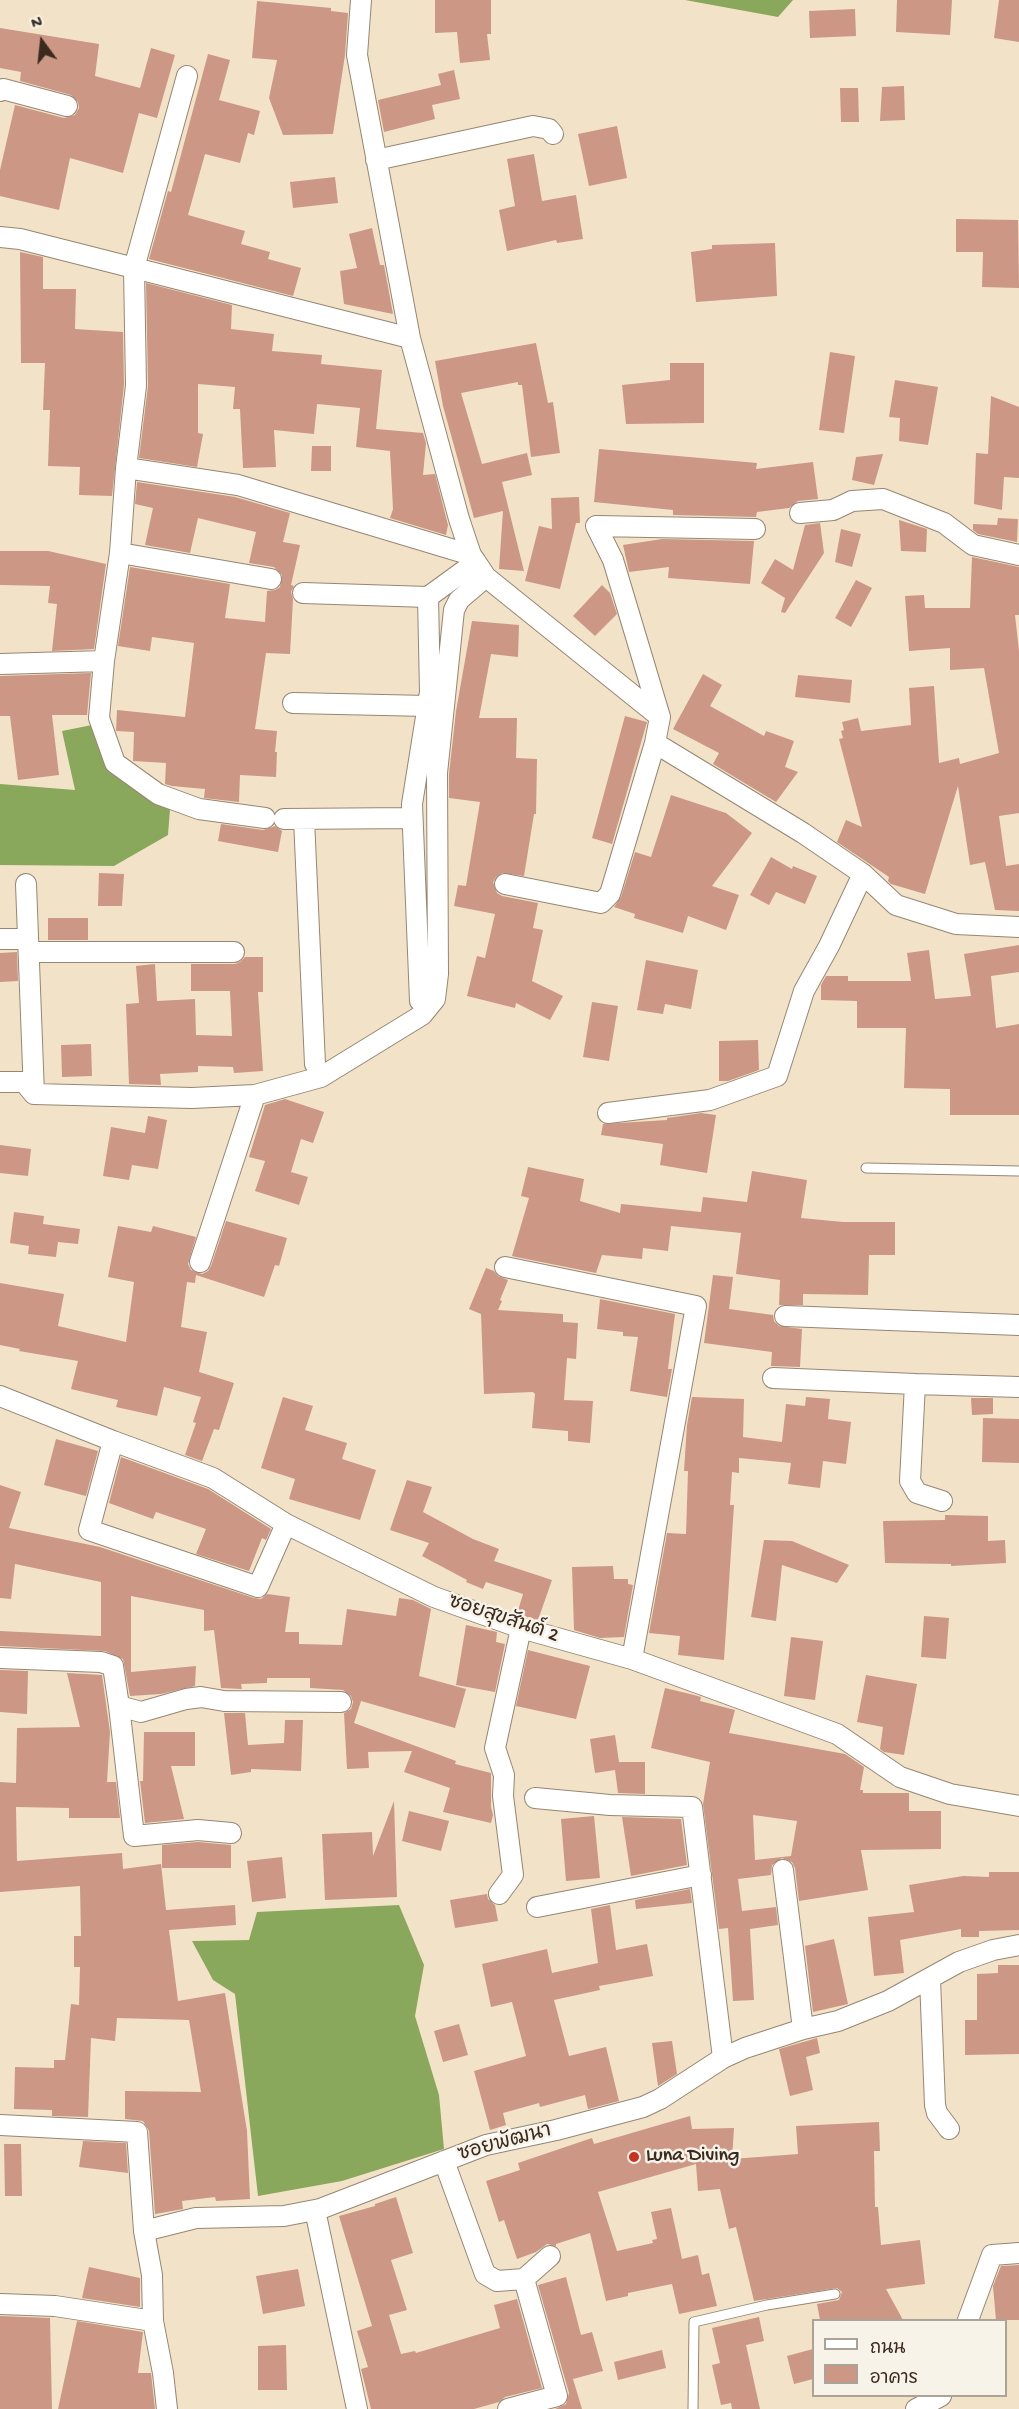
<!DOCTYPE html>
<meta charset="utf-8">
<style>
body{margin:0}
#map{position:relative;width:1019px;height:2409px;overflow:hidden;background:#f2e3c8;font-family:"Gochi Hand","Playpen Sans Thai",sans-serif}
canvas{display:block}
.legend{position:absolute;left:812px;top:2319px;width:195px;height:78px;box-sizing:border-box;background:#f7f3e8;border:2px solid #aca397;margin:0;padding:8px 10px;list-style:none;font-size:18px;color:#3b2a1e}
.legend li{display:flex;align-items:center;gap:12px;height:30px}
.legend b{width:30px;border:2px solid #aca397}
.north{position:absolute;left:12px;top:12px;width:60px;height:60px;-webkit-text-stroke:4px #f7f3e8;paint-order:stroke;rotate:345deg;font-size:16px;font-weight:700;line-height:24px;text-align:center;color:#3b2a1e}
.north::after{content:'';display:block;margin:auto;width:21px;height:27px;background:#3b2a1e;clip-path:polygon(50% 0,100% 100%,50% 72%,0 100%)}
</style>
<div id="map">
<canvas width="1019" height="2409"></canvas>
<ul class="legend">
<li><b style="height:8px;background:#fff"></b>ถนน</li>
<li><b style="height:16px;background:#cc9785"></b>อาคาร</li>
</ul>
<div class="north">N</div>
</div>
<script>
const ctx = document.querySelector('canvas').getContext('2d');
ctx.lineJoin = 'round';
function fillPath(path, color) { ctx.fillStyle = color; ctx.fill(path, 'evenodd'); }
const poly = rows => new Path2D(rows.map(r => 'M' + r).join(''));
function strokePath(path, color, width, dash) { ctx.strokeStyle = color; ctx.lineWidth = width; ctx.lineCap = dash ? 'butt' : 'round'; ctx.setLineDash(dash || []); ctx.stroke(path); }
function label(font, color, halo, rows, align = 'center') {
  ctx.font = font + ' "Gochi Hand","Playpen Sans Thai",sans-serif'; ctx.lineWidth = 5; ctx.setLineDash([]); ctx.textBaseline = 'middle'; ctx.strokeStyle = halo; ctx.fillStyle = color; for (const [text, x, y, turn = 0] of rows) {
    ctx.save(); ctx.translate(x, y); ctx.rotate((+turn || 0) * Math.PI / 180); ctx.textAlign = isNaN(turn) ? turn : align; if (halo) ctx.strokeText(text, 0, 0); ctx.fillText(text, 0, 0); ctx.restore();
  }
}
const forest = poly([
 [685,0,793,0,778,17],
 [92,725,122,780,170,809,168,835,114,866,0,865,0,784,75,790,62,731],
 [399,1905,424,1965,415,2016,439,2095,444,2149,342,2181,258,2196,235,1994,213,1980,192,1941,249,1940,257,1912]
]);
const building = poly([
 [435,0,491,0,491,34,487,34,490,60,460,63,457,32,435,33],
 [897,0,952,0,950,35,896,32],
 [999,0,1019,0,1019,42,994,38],
 [257,1,331,8,331,11,348,13,345,55,333,134,283,135,269,98,277,60,252,58],
 [855,9,856,36,810,38,809,11],
 [0,28,99,44,95,76,140,88,151,48,175,55,157,118,139,113,123,173,70,158,59,210,0,196,0,170,15,105,64,118,75,115,79,108,78,102,71,95,20,81,21,72,0,68],
 [208,54,230,60,219,100,260,111,254,135,248,133,240,163,205,154,188,215,245,231,241,244,270,252,268,259,301,268,293,296,149,259,168,191,171,192],
 [454,70,460,99,432,105,435,119,384,132,378,100,441,85,438,74],
 [904,86,905,120,880,121,882,87],
 [840,88,858,88,859,122,841,122],
 [617,126,627,178,589,186,578,134],
 [534,154,542,201,576,195,583,239,557,243,556,240,507,251,499,210,515,206,507,159],
 [335,177,338,203,293,208,290,182],
 [956,219,1018,220,1019,288,982,287,983,252,956,252],
 [372,228,380,265,384,265,393,314,344,304,340,271,357,268,349,234],
 [775,243,777,296,696,302,691,252,712,249,712,245],
 [20,252,43,257,43,289,76,289,75,329,123,332,124,385,112,496,79,495,80,467,48,466,50,410,43,410,45,363,21,363],
 [146,283,232,305,231,329,274,334,272,351,322,355,321,364,382,370,376,429,423,433,426,443,423,475,435,474,448,525,446,535,390,518,393,509,390,451,356,447,360,408,317,404,314,434,274,430,276,467,243,468,240,409,233,409,235,387,198,384,198,433,203,434,197,467,139,458,148,386],
 [536,343,548,403,553,402,560,453,531,457,522,385,518,385,518,382,461,393,482,464,527,453,532,475,502,482,524,571,499,569,503,511,474,518,443,406,435,361],
 [830,352,855,356,844,433,819,430],
 [670,363,704,363,704,423,626,424,622,385,670,380],
 [895,380,938,387,928,445,899,441,900,418,889,417],
 [991,396,1019,407,1019,478,1004,477,1002,510,974,504,976,453,988,454],
 [312,446,331,446,331,471,311,471],
 [599,449,757,463,756,469,813,462,818,499,798,501,789,508,757,512,756,517,673,515,673,510,594,502],
 [883,454,874,485,852,480,856,457],
 [137,482,235,497,290,513,283,542,300,545,291,585,294,586,291,592,293,599,290,654,266,653,255,729,277,731,275,752,277,752,276,777,240,775,239,802,204,798,205,789,172,786,165,784,166,763,133,761,134,732,116,731,117,710,185,717,194,643,152,637,150,651,118,646,130,567,230,584,225,618,265,622,267,591,275,590,280,587,282,575,274,567,249,563,256,532,198,518,190,553,145,545,153,508,135,504],
 [579,497,580,523,576,523,560,589,525,581,539,526,552,529,551,498],
 [998,518,1018,519,1017,542,978,534,973,530,973,524,997,525],
 [899,520,927,529,926,552,901,551],
 [820,523,824,553,785,613,781,612,785,598,761,583,775,559,793,570,805,525],
 [841,529,861,534,852,567,835,562],
 [662,539,754,541,750,584,668,578,669,567,629,572,623,545],
 [0,551,48,551,106,564,94,649,52,651,57,604,48,603,50,586,0,585],
 [972,557,1019,567,1019,615,1015,615,1019,651,1019,813,999,816,1006,866,1019,864,1019,911,995,910,985,862,970,865,958,786,925,894,891,884,888,881,889,877,837,842,846,820,862,827,839,739,843,738,841,731,844,730,842,722,858,718,861,731,911,725,909,688,934,686,939,763,959,758,960,764,999,753,984,668,950,670,950,648,909,651,905,596,924,595,925,608,970,608],
 [856,580,872,588,851,627,835,618],
 [602,585,610,593,617,614,595,636,573,616],
 [472,621,519,625,518,657,491,654,479,718,517,718,516,758,537,759,536,814,534,814,524,876,502,873,496,877,493,882,497,893,502,896,538,903,533,928,543,930,532,981,563,996,550,1020,516,1003,515,1008,467,996,477,956,485,958,495,914,454,906,458,885,466,886,480,802,449,798,449,774,456,711],
 [91,673,87,715,52,715,59,775,18,780,10,716,0,716,0,676],
 [703,674,722,685,710,706,764,736,766,731,794,741,785,767,798,772,776,802,713,764,719,753,673,729],
 [798,675,852,680,850,703,795,697],
 [625,716,647,722,612,844,592,838],
 [671,795,726,813,752,833,712,886,739,895,726,930,688,916,683,933,634,918,635,914,614,907,621,897,635,852,651,857],
 [221,824,263,830,275,826,282,831,278,852,218,841],
 [771,857,792,869,793,866,817,876,805,904,776,892,769,905,750,895],
 [99,873,124,874,122,906,98,906],
 [48,918,88,918,88,940,48,940],
 [1019,945,1019,972,991,976,996,1028,1019,1024,1019,1115,950,1115,950,1089,904,1088,906,1028,857,1028,857,1001,821,1000,821,985,826,976,848,976,848,981,911,981,907,953,929,950,935,999,971,996,964,954],
 [17,952,18,981,0,982,0,953],
 [245,957,263,957,263,992,258,992,263,1071,234,1073,233,1067,198,1066,198,1072,160,1074,161,1085,129,1084,126,1004,139,1003,136,966,155,964,157,1001,195,999,196,1035,232,1036,230,991,191,991,191,964,235,964,240,962],
 [646,960,698,970,691,1009,665,1004,663,1014,637,1010],
 [592,1002,618,1006,609,1061,583,1057],
 [758,1040,759,1070,728,1081,719,1081,719,1041],
 [91,1044,92,1076,62,1077,61,1045],
 [285,1099,324,1112,313,1143,301,1139,291,1172,308,1177,299,1205,255,1191,265,1161,249,1157,265,1105],
 [701,1113,716,1115,707,1173,660,1165,663,1144,601,1135,603,1124,667,1120,667,1118],
 [148,1116,167,1120,158,1169,132,1165,129,1180,103,1176,111,1127,145,1133],
 [0,1145,31,1149,28,1176,0,1173],
 [528,1167,584,1179,580,1201,620,1213,621,1204,701,1212,703,1197,747,1202,752,1171,807,1180,801,1218,843,1222,895,1222,895,1255,869,1255,868,1295,803,1294,803,1305,779,1305,780,1280,736,1274,741,1233,671,1226,668,1251,643,1248,642,1259,602,1255,596,1273,516,1257,512,1256,529,1198,521,1196],
 [14,1212,44,1216,43,1224,80,1229,78,1244,58,1242,56,1257,28,1254,29,1246,10,1243],
 [226,1221,287,1238,279,1266,275,1265,264,1297,196,1275,195,1283,187,1282,181,1327,207,1332,199,1372,234,1383,219,1430,214,1429,202,1461,185,1455,196,1423,193,1422,201,1397,164,1387,157,1416,116,1407,118,1400,71,1389,78,1361,19,1351,20,1349,0,1345,0,1283,64,1294,58,1326,126,1342,134,1282,108,1277,118,1226,151,1232,153,1226,196,1237,188,1264,191,1270,202,1274,208,1271,211,1266],
 [486,1268,494,1271,498,1276,508,1280,500,1300,502,1301,498,1310,563,1314,563,1322,578,1323,576,1359,567,1358,564,1400,593,1401,590,1443,568,1441,568,1431,532,1428,535,1394,533,1392,484,1394,481,1314,469,1309],
 [713,1275,733,1277,729,1309,773,1315,774,1321,779,1326,802,1329,800,1367,771,1366,772,1352,704,1343],
 [600,1299,675,1314,668,1369,672,1369,667,1397,630,1391,638,1337,623,1336,623,1332,597,1329],
 [283,1397,313,1406,305,1430,347,1443,342,1459,376,1470,360,1520,289,1499,295,1479,261,1468],
 [692,1397,744,1399,743,1437,782,1442,786,1404,805,1406,806,1397,830,1399,828,1419,851,1422,846,1464,823,1461,820,1488,788,1484,791,1463,739,1458,739,1473,732,1472,730,1505,734,1505,724,1660,678,1655,680,1636,649,1633,667,1533,686,1534,688,1471,684,1471,687,1425],
 [971,1398,993,1398,993,1414,972,1415],
 [983,1418,1019,1419,1019,1463,982,1462],
 [56,1439,98,1451,86,1496,44,1485],
 [121,1457,208,1489,271,1529,266,1540,262,1538,249,1571,196,1554,206,1529,156,1512,153,1519,109,1503],
 [407,1480,432,1487,423,1512,473,1539,499,1549,494,1561,552,1580,538,1620,517,1614,523,1594,486,1582,483,1589,466,1582,467,1580,422,1556,429,1543,390,1530],
 [0,1485,21,1492,9,1528,100,1547,254,1598,261,1599,267,1594,290,1597,285,1632,299,1632,299,1644,342,1645,347,1609,396,1616,399,1598,413,1600,431,1609,419,1676,466,1689,455,1728,361,1701,354,1723,456,1761,455,1764,491,1773,491,1807,493,1815,491,1823,443,1812,450,1788,404,1772,412,1751,368,1752,369,1768,347,1769,344,1713,351,1709,353,1702,351,1696,343,1690,310,1688,310,1678,267,1678,267,1683,241,1684,242,1689,221,1688,214,1630,204,1631,204,1610,131,1596,131,1672,196,1666,195,1686,161,1694,130,1696,123,1659,105,1651,0,1646,0,1631,101,1636,101,1582,15,1564,11,1599,0,1598],
 [945,1515,988,1516,988,1541,1005,1540,1006,1563,951,1566,951,1564,885,1563,883,1521,945,1520],
 [764,1540,792,1541,849,1565,837,1583,782,1565,776,1621,751,1617],
 [613,1566,614,1579,628,1579,628,1584,633,1585,624,1637,600,1638,574,1630,572,1567],
 [924,1616,949,1618,946,1659,921,1657],
 [466,1625,497,1632,496,1642,505,1644,495,1692,456,1685],
 [791,1637,823,1641,815,1700,784,1696],
 [528,1650,590,1666,576,1719,516,1706],
 [0,1670,28,1671,27,1714,0,1712],
 [67,1673,102,1675,110,1732,107,1782,116,1782,120,1818,69,1818,69,1808,16,1807,17,1861,122,1853,123,1869,161,1864,166,1910,235,1905,236,1925,169,1930,178,2001,225,1993,247,2131,250,2199,216,2201,215,2197,182,2201,183,2209,155,2214,149,2131,143,2121,125,2119,125,2091,201,2092,189,2020,117,2018,115,2041,91,2038,88,2117,52,2116,52,2110,14,2109,15,2067,54,2068,54,2060,65,2060,71,2004,79,2005,80,1967,74,1967,74,1936,81,1936,80,1886,0,1892,0,1782,16,1783,17,1728,80,1727],
 [866,1675,917,1684,904,1755,884,1752,880,1749,883,1727,857,1722],
 [665,1688,694,1695,701,1697,700,1701,735,1710,729,1733,845,1754,864,1767,860,1790,863,1790,863,1793,909,1793,909,1811,941,1811,941,1849,861,1850,868,1890,799,1901,795,1868,792,1862,782,1858,772,1865,771,1875,738,1879,742,1911,776,1907,778,1925,750,1929,754,2000,733,2001,728,1928,719,1929,703,1804,710,1762,651,1748],
 [753,1815,797,1821,791,1856,755,1860],
 [224,1713,245,1713,248,1745,284,1743,285,1720,303,1720,301,1771,251,1769,251,1772,231,1775],
 [144,1732,195,1732,195,1766,171,1766,184,1819,145,1823,140,1781,143,1781],
 [615,1735,619,1762,645,1762,645,1794,618,1793,615,1770,595,1773,590,1739],
 [394,1801,397,1897,325,1900,322,1834,372,1832,373,1856],
 [409,1811,449,1821,441,1851,402,1841],
 [594,1816,600,1878,566,1881,561,1819],
 [622,1817,681,1819,687,1865,631,1876],
 [198,1842,231,1845,231,1868,162,1868,162,1845],
 [282,1857,286,1898,252,1902,247,1861],
 [989,1872,1019,1872,1019,1930,979,1931,979,1937,961,1937,961,1929,900,1940,904,1973,874,1976,868,1917,914,1912,909,1885,963,1876,989,1877],
 [690,1889,692,1903,636,1909,635,1900],
 [487,1894,488,1899,495,1905,498,1921,455,1928,450,1900],
 [610,1905,616,1950,647,1944,653,1976,599,1986,600,1990,554,2000,569,2056,606,2047,619,2101,588,2109,585,2095,540,2107,539,2103,503,2113,506,2125,490,2130,474,2071,526,2056,512,2002,491,2007,482,1964,547,1949,552,1973,598,1963,591,1909],
 [834,1939,848,2004,813,2012,805,1946],
 [998,1965,1019,1965,1019,2054,965,2055,965,2020,977,2020,977,1974,998,1973],
 [459,2024,468,2055,443,2062,434,2031],
 [817,2038,820,2053,806,2057,813,2090,790,2096,779,2049],
 [672,2041,677,2074,658,2086,652,2043],
 [690,2116,692,2129,734,2128,732,2159,798,2154,796,2126,879,2122,880,2151,874,2151,875,2207,878,2207,881,2245,920,2240,925,2284,886,2289,903,2320,820,2320,817,2304,839,2300,842,2292,837,2288,754,2301,736,2227,729,2229,720,2189,698,2191,696,2164,598,2192,617,2251,653,2243,652,2240,657,2239,651,2212,671,2208,682,2259,698,2255,702,2275,709,2273,717,2306,679,2314,672,2284,628,2293,628,2296,606,2301,590,2233,556,2244,556,2246,547,2244,536,2252,517,2259,504,2220,499,2222,486,2181,520,2170,518,2163,592,2138,594,2144],
 [83,2141,126,2143,128,2173,79,2167],
 [4,2144,21,2144,22,2196,5,2196],
 [396,2197,413,2253,391,2260,407,2310,389,2315,401,2354,415,2351,416,2353,500,2328,494,2305,517,2299,542,2388,505,2397,499,2402,474,2409,371,2409,361,2369,368,2367,357,2331,372,2326,339,2216,375,2206,375,2204],
 [1019,2265,1019,2320,996,2320,993,2286,1001,2266],
 [89,2267,140,2278,140,2307,82,2298],
 [298,2269,305,2306,263,2314,256,2276],
 [566,2277,581,2335,592,2332,603,2371,573,2379,582,2409,555,2409,566,2404,569,2393,538,2285],
 [0,2316,50,2318,52,2409,0,2409],
 [759,2317,764,2341,746,2345,760,2409,732,2409,731,2403,721,2405,712,2365,720,2363,712,2328],
 [77,2321,143,2332,138,2373,151,2373,155,2409,58,2409],
 [286,2345,287,2390,258,2390,258,2346],
 [813,2349,813,2379,794,2384,787,2356],
 [662,2350,666,2368,618,2380,614,2362]
]);
const service = poly([
 [866,1168,1019,1171],
 [693,2409,694,2322,767,2305,835,2294]
]);
const minor = poly([
 [361,0,357,55,410,338,459,519,471,555,476,562,486,577,660,717,655,743,803,833,863,874,896,905,956,924,1019,927],
 [187,76,134,268,136,386,126,468,238,485,471,555],
 [0,91,3,89,67,106],
 [376,160,533,126,549,129,553,134],
 [0,237,20,239,410,338],
 [126,468,120,553,104,661,99,718,115,763,158,794,199,809,265,818],
 [800,513,833,510,852,501,883,499,944,523,973,545,1019,555],
 [120,553,271,579],
 [303,593,428,597],
 [0,664,104,661],
 [293,703,428,706],
 [660,717,613,560,596,526,755,529],
 [284,819,412,818],
 [304,819,315,1064],
 [26,884,34,1094],
 [505,884,601,903,610,894,655,743],
 [0,939,28,939],
 [29,952,234,952],
 [420,1001,412,804,430,692,428,597,476,562],
 [0,1082,24,1082,34,1094,192,1098,255,1095,321,1077,422,1015,435,999,438,974,437,773,454,610,459,600,486,577],
 [608,1113,710,1100,777,1076,804,991,829,946,863,874],
 [200,1262,255,1095],
 [505,1267,696,1306,632,1659],
 [785,1316,1019,1325],
 [773,1378,915,1384],
 [0,1396,113,1441,213,1478,286,1524,434,1597,521,1628,632,1659,837,1734,900,1777,950,1794,1019,1806],
 [113,1441,89,1530,258,1587,286,1524],
 [942,1501,917,1493,910,1481,915,1384,1019,1387],
 [0,1658,101,1662,113,1666,119,1706,141,1712,186,1699,201,1697,224,1701,341,1702],
 [119,1706,134,1836,198,1830,231,1833],
 [535,1798,610,1805,692,1807,723,2058],
 [783,1870,803,2029],
 [499,1894,513,1875,503,1796,504,1775,495,1748,521,1628],
 [537,1907,701,1875],
 [930,1979,935,2105,937,2113,949,2129],
 [0,2125,137,2132,144,2231],
 [444,2161,485,2274,497,2281,524,2279,557,2396,508,2409],
 [315,2210,357,2409],
 [524,2279,550,2256],
 [0,2304,55,2306,153,2321],
 [968,2320,992,2255,1019,2253],
 [167,2409,163,2373,153,2321,152,2275,144,2231,196,2218,284,2216,320,2209,486,2145,556,2130,643,2107,660,2099,723,2058,745,2048,803,2029,838,2021,888,2001,959,1962,993,1950,1019,1945],
 [916,2409,941,2396]
]);
const markers = [
 [634,2157,6,"#c8321e"]
];
const streetNames = [
 ["ซอยสุขสันต์ 2",503,1620,18],
 ["ซอยพัฒนา",505,2144,-15]
];
const poiNames = [
 ["Luna Diving",646,2157]
];
fillPath(forest, '#8aa85b');
fillPath(building, '#cc9785');
strokePath(service, '#968673', 11);
strokePath(minor, '#968673', 22);
strokePath(service, '#fff', 9);
strokePath(minor, '#fff', 20);
for (const [x, y, r, color] of markers) { const dot = new Path2D(); dot.arc(x, y, r, 0, 2 * Math.PI); ctx.fillStyle = color; ctx.fill(dot); strokePath(dot, '#f7f3e8', 2); }
label('20px', '#3b2a1e', '#f7f3e8', streetNames);
label('20px', '#3b2a1e', '#f7f3e8', poiNames, 'left');
</script>
